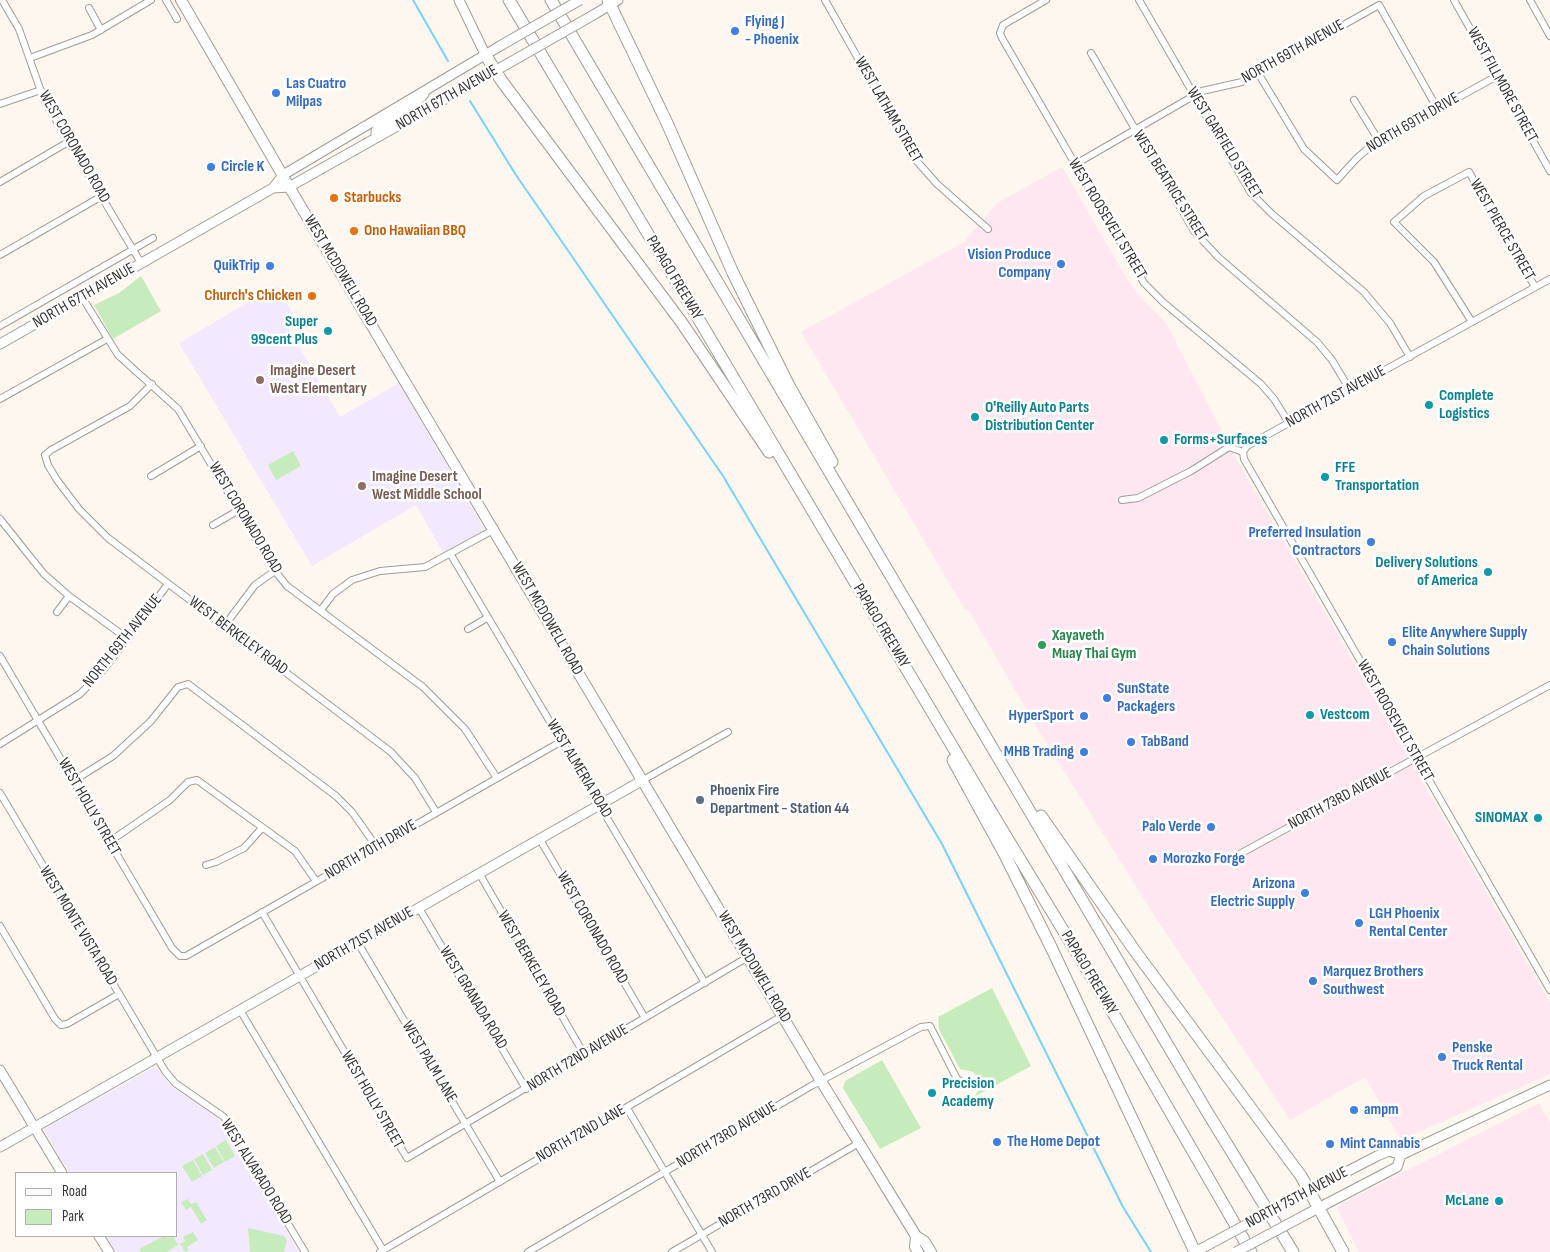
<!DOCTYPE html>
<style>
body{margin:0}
#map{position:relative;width:1550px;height:1252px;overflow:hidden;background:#fdf7f0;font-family:"Sofia Sans Condensed",sans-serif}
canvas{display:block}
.legend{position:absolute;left:15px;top:1172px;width:162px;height:65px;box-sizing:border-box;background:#fff;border:1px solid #b0afae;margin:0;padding:6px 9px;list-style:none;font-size:15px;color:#393634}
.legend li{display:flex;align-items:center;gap:10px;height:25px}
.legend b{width:25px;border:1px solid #b0afae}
</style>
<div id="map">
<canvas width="1550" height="1252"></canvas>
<ul class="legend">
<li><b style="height:6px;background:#fff"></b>Road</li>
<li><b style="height:14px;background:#c7ecbc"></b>Park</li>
</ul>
</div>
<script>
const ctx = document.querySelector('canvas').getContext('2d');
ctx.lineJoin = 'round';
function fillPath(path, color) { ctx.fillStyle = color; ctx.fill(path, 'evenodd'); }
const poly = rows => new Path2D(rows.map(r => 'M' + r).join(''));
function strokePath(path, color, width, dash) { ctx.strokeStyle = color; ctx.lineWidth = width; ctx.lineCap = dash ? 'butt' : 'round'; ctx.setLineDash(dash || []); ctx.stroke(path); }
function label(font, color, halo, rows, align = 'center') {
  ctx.font = font + ' "Sofia Sans Condensed",sans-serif'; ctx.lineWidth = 5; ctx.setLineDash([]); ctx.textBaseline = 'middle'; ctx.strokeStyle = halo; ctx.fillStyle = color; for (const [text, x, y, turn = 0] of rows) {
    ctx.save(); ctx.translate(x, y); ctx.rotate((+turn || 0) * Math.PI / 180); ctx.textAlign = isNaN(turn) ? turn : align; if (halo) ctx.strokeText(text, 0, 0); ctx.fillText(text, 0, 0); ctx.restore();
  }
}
const industrial = poly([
 [1062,167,1129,282,1142,299,1166,323,1234,455,1550,1003,1550,1074,1401,1140,1365,1077,1290,1120,1149,907,1039,731,968,609,965,610,801,332,964,242,997,203],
 [1539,1103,1550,1123,1550,1252,1359,1252,1337,1208,1341,1204]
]);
const education = poly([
 [276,286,298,322,289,329,340,417,399,383,483,527,482,532,444,554,416,505,312,566,179,343],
 [157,1068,170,1085,211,1112,224,1125,299,1252,116,1252,106,1236,176,1236,176,1173,69,1173,44,1130,47,1126,151,1069]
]);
const green = poly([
 [141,276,161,311,113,339,94,305,119,293],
 [293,451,301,466,276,480,268,465],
 [992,988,1031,1066,974,1097,981,1086,979,1078,973,1072,960,1069,939,1029,938,1017],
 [882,1060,921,1128,880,1149,843,1088,845,1081],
 [226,1140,235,1156,225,1162,216,1146],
 [215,1147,224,1162,214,1168,205,1153],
 [203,1154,212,1170,203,1175,194,1159],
 [193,1160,202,1176,192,1182,182,1166],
 [188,1199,191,1204,196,1202,207,1220,201,1224,191,1207,186,1210,181,1202],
 [248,1228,284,1236,287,1241,284,1252,250,1252],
 [193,1232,198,1240,187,1247,189,1250,185,1252,180,1244,185,1241,183,1237],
 [164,1236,167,1238,173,1236,178,1245,167,1252,141,1252,139,1249]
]);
const stream = poly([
 [413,0,448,61],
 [470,101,516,175,723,476,942,844,1123,1207,1151,1252]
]);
const street = poly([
 [2,0,19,29,44,100,141,263],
 [166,0,177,19],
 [825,0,915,159,937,184,988,229],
 [1046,0,1003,25,1000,33,1002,38,1144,283,1164,303,1261,384,1274,399,1289,423],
 [1139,0,1251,193,1272,214,1364,292,1390,323,1410,357],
 [1454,0,1550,171],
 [1530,0,1550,36],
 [89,8,101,30],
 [1091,53,1194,231,1218,257,1317,342,1332,360,1350,390],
 [30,58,92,35,151,0],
 [1258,73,1304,149,1337,180,1356,159,1372,145,1497,76],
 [1354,100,1379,141],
 [0,104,41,90],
 [1074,165,1202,91,1242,82,1379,5,1437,108],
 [0,182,70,141],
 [0,255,102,196],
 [82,297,118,355,178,409,275,571,287,586,423,687,465,729,497,778],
 [1472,322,1434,262,1394,222,1424,196,1469,172,1535,287],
 [0,326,153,238],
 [152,384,130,406,51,450,45,455,48,465,57,480,79,509,108,538,391,752,415,778,436,812],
 [0,399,107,339],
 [1243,452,1244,459,1550,990],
 [1243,452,1247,446,1550,279],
 [151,476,201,446],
 [1122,500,1138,498,1191,471,1229,447,1243,452],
 [0,519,44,574,69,596,128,639],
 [213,525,239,510],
 [451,555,705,983],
 [321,610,333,594,352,580,380,571,425,567,495,529],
 [57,612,69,596],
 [225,625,255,585,275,571],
 [468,629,487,618],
 [0,656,172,948,180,956,186,956,562,741],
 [0,744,80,694,105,668,168,584],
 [643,780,728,732],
 [73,781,113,756,151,721,178,687,188,684,336,796,352,812,376,846],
 [0,793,165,1071,175,1083,224,1117,305,1252],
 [539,838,645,1018],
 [109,842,170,800,188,782,197,780,295,851,316,881],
 [1236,856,1550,685],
 [206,865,216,862,244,848,262,828],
 [479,873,584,1054],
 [419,908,526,1089],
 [262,912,407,1158,748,957],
 [0,926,55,1019,61,1025,67,1024,119,994],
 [358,943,500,1182],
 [240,1010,383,1250],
 [627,1108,712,1252],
 [380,1252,782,1016],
 [528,1252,811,1086,921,1027,930,1026,957,1079,969,1086],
 [672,1252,859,1143]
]);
const secondary = poly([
 [459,0,485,54],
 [595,14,618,0],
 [376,138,376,131,378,128,416,102,424,94],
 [273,188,289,187,509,63],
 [0,344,273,188,283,175,500,46],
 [0,1070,62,1173],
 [0,1147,643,780],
 [1296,1198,1377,1156,1389,1151,1401,1155,1550,1085],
 [1307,1214,1397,1167,1401,1155],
 [99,1236,109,1252],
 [1195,1252,1210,1244]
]);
const primary = poly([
 [181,0,294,195,821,1081,916,1236,924,1241,931,1252],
 [916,1236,915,1247,918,1252]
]);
const highway = poly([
 [509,0,995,818,1109,1006,1251,1252],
 [551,0,1206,1110,1293,1252],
 [608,0,667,123,733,273,788,384,832,462],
 [485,54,501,80,682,323,769,452],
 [953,760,1004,853,1051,947,1195,1252],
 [1041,816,1135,951,1301,1176,1343,1252]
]);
const secondaryBridge = poly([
 [500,46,580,0],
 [509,63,595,14],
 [1210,1244,1296,1198],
 [1236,1252,1307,1214]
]);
const markers = [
 [735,31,5,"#3f7fe0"],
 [276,93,5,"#3f7fe0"],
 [211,167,5,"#3f7fe0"],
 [334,198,5,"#e8710a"],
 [354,231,5,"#e8710a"],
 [1061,264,5,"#3f7fe0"],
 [270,266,5,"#3f7fe0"],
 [312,296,5,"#e8710a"],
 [328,331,5,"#0f9aa8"],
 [260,380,5,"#8d6e63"],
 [1429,405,5,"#0f9aa8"],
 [975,417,5,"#0f9aa8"],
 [1164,440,5,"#0f9aa8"],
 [1325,477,5,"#0f9aa8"],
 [362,486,5,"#8d6e63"],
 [1371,542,5,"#3f7fe0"],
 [1488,572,5,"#0f9aa8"],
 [1392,642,5,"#3f7fe0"],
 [1042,645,5,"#2e9e5b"],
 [1107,698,5,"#3f7fe0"],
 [1310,715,5,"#0f9aa8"],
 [1084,716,5,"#3f7fe0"],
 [1131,742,5,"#3f7fe0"],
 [1084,752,5,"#3f7fe0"],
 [700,800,5,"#5c6f8a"],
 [1538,818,5,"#0f9aa8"],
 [1211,827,5,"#3f7fe0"],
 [1153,859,5,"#3f7fe0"],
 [1305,893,5,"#3f7fe0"],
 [1359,923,5,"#3f7fe0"],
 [1313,981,5,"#3f7fe0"],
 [1442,1057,5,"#3f7fe0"],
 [932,1093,5,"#0f9aa8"],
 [1354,1110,5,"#3f7fe0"],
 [997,1142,5,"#3f7fe0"],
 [1330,1144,5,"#3f7fe0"],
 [1499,1201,5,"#0f9aa8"]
];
const shopNames = [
 ["Flying J",745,22],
 ["- Phoenix",745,40],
 ["Las Cuatro",286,84],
 ["Milpas",286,102],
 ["Circle K",221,167],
 ["Vision Produce",1051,255,"right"],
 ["Company",1051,273,"right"],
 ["QuikTrip",260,266,"right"],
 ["Preferred Insulation",1361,533,"right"],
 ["Contractors",1361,551,"right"],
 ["Elite Anywhere Supply",1402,633],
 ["Chain Solutions",1402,651],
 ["SunState",1117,689],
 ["Packagers",1117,707],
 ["HyperSport",1074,716,"right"],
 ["TabBand",1141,742],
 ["MHB Trading",1074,752,"right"],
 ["Palo Verde",1201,827,"right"],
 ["Morozko Forge",1163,859],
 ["Arizona",1295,884,"right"],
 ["Electric Supply",1295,902,"right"],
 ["LGH Phoenix",1369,914],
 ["Rental Center",1369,932],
 ["Marquez Brothers",1323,972],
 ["Southwest",1323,990],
 ["Penske",1452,1048],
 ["Truck Rental",1452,1066],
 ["ampm",1364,1110],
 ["The Home Depot",1007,1142],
 ["Mint Cannabis",1340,1144]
];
const streetNames = [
 ["NORTH 69TH AVENUE",1293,52,-29],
 ["WEST FILLMORE STREET",1502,85,61],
 ["NORTH 67TH AVENUE",447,98,-30],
 ["WEST LATHAM STREET",888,110,60],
 ["NORTH 69TH DRIVE",1413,123,-30],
 ["WEST GARFIELD STREET",1224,143,58],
 ["WEST CORONADO ROAD",74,147,60],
 ["WEST BEATRICE STREET",1170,186,58],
 ["WEST ROOSEVELT STREET",1107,219,59],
 ["WEST PIERCE STREET",1502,230,60],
 ["WEST MCDOWELL ROAD",340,271,59],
 ["PAPAGO FREEWAY",674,278,59],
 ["NORTH 67TH AVENUE",84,296,-30],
 ["NORTH 71ST AVENUE",1336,397,-29],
 ["WEST CORONADO ROAD",245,518,59],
 ["WEST MCDOWELL ROAD",547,619,60],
 ["PAPAGO FREEWAY",881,626,59],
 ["WEST BERKELEY ROAD",238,636,37],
 ["NORTH 69TH AVENUE",123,641,-51],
 ["WEST ROOSEVELT STREET",1395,721,60],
 ["WEST ALMERIA ROAD",579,769,59],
 ["NORTH 73RD AVENUE",1340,799,-28],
 ["WEST HOLLY STREET",89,807,60],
 ["NORTH 70TH DRIVE",371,850,-30],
 ["WEST MONTE VISTA ROAD",78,926,59],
 ["WEST CORONADO ROAD",592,928,60],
 ["NORTH 71ST AVENUE",364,939,-30],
 ["WEST BERKELEY ROAD",531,964,60],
 ["WEST MCDOWELL ROAD",754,967,59],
 ["PAPAGO FREEWAY",1089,973,59],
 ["WEST GRANADA ROAD",473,998,59],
 ["NORTH 72ND AVENUE",578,1058,-31],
 ["WEST PALM LANE",429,1062,59],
 ["WEST HOLLY STREET",372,1100,60],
 ["NORTH 72ND LANE",581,1134,-30],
 ["NORTH 73RD AVENUE",727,1135,-31],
 ["WEST ALVARADO ROAD",256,1172,58],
 ["NORTH 73RD DRIVE",765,1198,-30],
 ["NORTH 75TH AVENUE",1297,1198,-28]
];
const foodNames = [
 ["Starbucks",344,198],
 ["Ono Hawaiian BBQ",364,231],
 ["Church's Chicken",302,296,"right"]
];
const cultureNames = [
 ["Super",318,322,"right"],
 ["99cent Plus",318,340,"right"],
 ["Complete",1439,396],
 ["Logistics",1439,414],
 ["O'Reilly Auto Parts",985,408],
 ["Distribution Center",985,426],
 ["Forms+Surfaces",1174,440],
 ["FFE",1335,468],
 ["Transportation",1335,486],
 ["Delivery Solutions",1478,563,"right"],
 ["of America",1478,581,"right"],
 ["Vestcom",1320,715],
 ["SINOMAX",1528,818,"right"],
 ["Precision",942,1084],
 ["Academy",942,1102],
 ["McLane",1489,1201,"right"]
];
const educationNames = [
 ["Imagine Desert",270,371],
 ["West Elementary",270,389],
 ["Imagine Desert",372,477],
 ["West Middle School",372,495]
];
const leisureNames = [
 ["Xayaveth",1052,636],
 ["Muay Thai Gym",1052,654]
];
const serviceNames = [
 ["Phoenix Fire",710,791],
 ["Department - Station 44",710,809]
];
fillPath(industrial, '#ffe7f1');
fillPath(education, '#f3e9ff');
fillPath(green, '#c7ecbc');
strokePath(stream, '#79d2fb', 2);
strokePath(street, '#a19c95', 8);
strokePath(secondary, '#a19c95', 11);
strokePath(primary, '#a19c95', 12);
strokePath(highway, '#a19c95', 13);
strokePath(street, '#fff', 6);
strokePath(secondary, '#fff', 9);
strokePath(primary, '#fff', 10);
strokePath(highway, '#fff', 11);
strokePath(secondaryBridge, '#a19c95', 11, []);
strokePath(secondaryBridge, '#fff', 9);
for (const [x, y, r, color] of markers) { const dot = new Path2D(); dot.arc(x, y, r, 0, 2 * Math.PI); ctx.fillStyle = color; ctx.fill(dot); strokePath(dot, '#fff', 2); }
label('bold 16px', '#366cbe', '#fff', shopNames, 'left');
label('16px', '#393634', '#fff', streetNames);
label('bold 16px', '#c56008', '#fff', foodNames, 'left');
label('bold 16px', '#0d838f', '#fff', cultureNames, 'left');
label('bold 16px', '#785e54', '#fff', educationNames, 'left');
label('bold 16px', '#27864d', '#fff', leisureNames, 'left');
label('bold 16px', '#4e5e75', '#fff', serviceNames, 'left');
</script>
